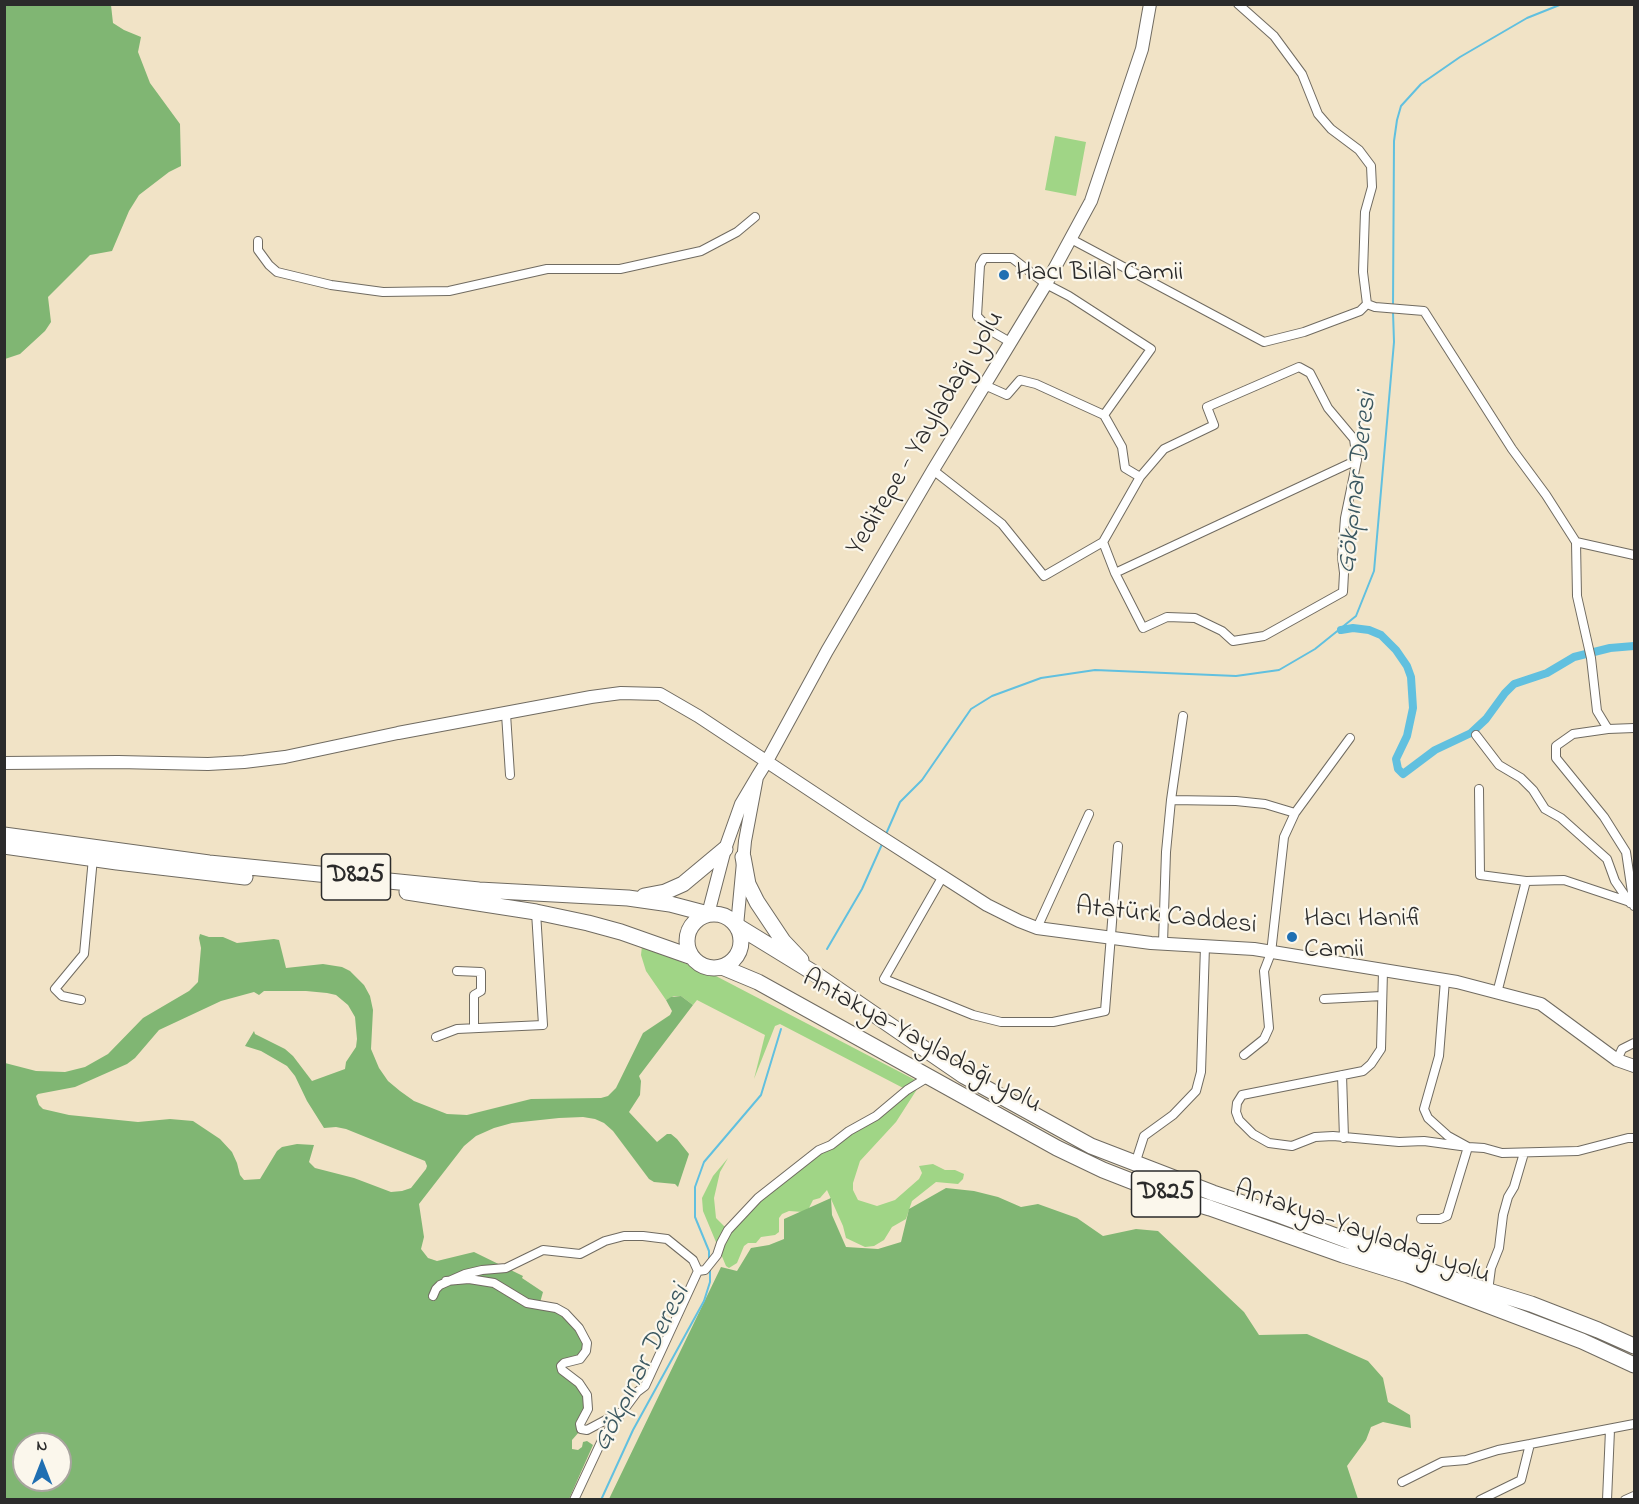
<!DOCTYPE html>
<meta charset="utf-8">
<style>
body{margin:0}
#map{position:relative;width:1639px;height:1504px;overflow:hidden;background:#f1e3c6;font-family:"Indie Flower",sans-serif}
canvas{display:block}
.frame{position:absolute;inset:0;border:6px solid #2b2b2b;pointer-events:none}
.north{position:absolute;left:12px;top:1432px;width:60px;height:60px;box-sizing:border-box;background:#fbf7ec;border:2px solid #a8a59f;border-radius:50%;rotate:0deg;font-size:16px;font-weight:700;line-height:24px;text-align:center;color:#2b2b2b}
.north::after{content:'';display:block;margin:auto;width:21px;height:27px;background:#1f6fb2;clip-path:polygon(50% 0,100% 100%,50% 72%,0 100%)}
</style>
<div id="map">
<canvas width="1639" height="1504"></canvas>
<div class="frame"></div>
<div class="north">N</div>
</div>
<script>
const ctx = document.querySelector('canvas').getContext('2d');
ctx.lineJoin = 'round';
function fillPath(path, color) { ctx.fillStyle = color; ctx.fill(path, 'evenodd'); }
const poly = rows => new Path2D(rows.map(r => 'M' + r).join(''));
function strokePath(path, color, width, dash) { ctx.strokeStyle = color; ctx.lineWidth = width; ctx.lineCap = dash ? 'butt' : 'round'; ctx.setLineDash(dash || []); ctx.stroke(path); }
function label(font, color, halo, rows, align = 'center') {
  ctx.font = font + ' "Indie Flower",sans-serif'; ctx.lineWidth = 4.5; ctx.setLineDash([]); ctx.textBaseline = 'middle'; ctx.strokeStyle = halo; ctx.fillStyle = color; for (const [text, x, y, turn = 0] of rows) {
    ctx.save(); ctx.translate(x, y); ctx.rotate((+turn || 0) * Math.PI / 180); ctx.textAlign = isNaN(turn) ? turn : align; if (halo) ctx.strokeText(text, 0, 0); ctx.fillText(text, 0, 0); ctx.restore();
  }
}
const green = poly([
 [1055,136,1086,142,1076,196,1045,190],
 [642,946,714,975,921,1083,896,1122,860,1161,853,1183,853,1190,858,1200,877,1206,895,1200,919,1179,922,1173,919,1166,933,1164,945,1170,955,1170,964,1174,963,1179,958,1184,936,1182,912,1201,906,1219,892,1227,884,1240,874,1246,865,1247,846,1238,843,1226,827,1190,820,1198,813,1200,809,1208,803,1212,789,1211,782,1214,779,1218,779,1232,775,1235,761,1237,756,1243,748,1243,744,1246,737,1263,729,1268,726,1266,703,1211,702,1198,713,1176,728,1158,720,1172,714,1198,716,1218,728,1230,758,1198,907,1090,780,1024,775,1026,754,1079,765,1035,697,1000,693,1005,681,996,674,996,666,1000,646,971,641,955]
]);
const forest = poly([
 [5,4,111,5,113,23,124,30,141,37,138,52,150,83,180,124,181,166,169,172,139,195,129,211,112,251,90,255,48,297,51,322,45,331,20,354,5,359],
 [200,934,209,937,223,937,237,943,274,939,279,940,286,968,323,964,342,967,350,971,364,985,370,996,373,1010,371,1049,379,1068,388,1081,400,1091,414,1101,447,1114,467,1115,531,1099,601,1098,608,1096,616,1088,643,1033,670,1015,672,1011,666,1000,671,997,681,996,693,1005,639,1076,641,1081,640,1095,629,1112,657,1142,667,1134,671,1134,677,1139,689,1154,678,1187,675,1184,654,1182,649,1179,613,1131,604,1123,595,1119,583,1117,559,1118,512,1123,494,1128,476,1136,464,1146,419,1204,424,1237,421,1249,428,1258,437,1261,474,1252,523,1276,522,1278,543,1292,539,1306,553,1307,579,1328,586,1351,562,1364,588,1399,577,1431,579,1432,572,1440,572,1449,578,1450,582,1447,583,1442,587,1441,593,1445,569,1499,5,1500,5,1063,36,1071,65,1072,85,1067,108,1054,143,1018,189,991,198,982,201,948,199,938],
 [264,991,306,991,327,993,336,995,348,1005,355,1017,357,1039,356,1047,346,1062,345,1069,312,1081,293,1056,285,1049,255,1034,254,1031,245,1046,261,1051,287,1066,295,1076,307,1101,324,1128,336,1127,346,1129,425,1161,427,1166,426,1169,411,1188,402,1191,391,1192,354,1178,315,1168,309,1162,314,1145,297,1144,282,1147,277,1151,260,1179,244,1180,240,1175,237,1163,232,1152,220,1139,193,1121,170,1119,138,1122,69,1115,43,1109,39,1105,36,1096,38,1094,75,1087,127,1064,135,1058,159,1030,221,1001,254,992,259,995],
 [24,1444,60,1444,60,1480,24,1480],
 [946,1188,974,1191,998,1197,1021,1207,1038,1204,1077,1218,1103,1236,1136,1229,1158,1231,1244,1312,1259,1335,1307,1334,1368,1361,1383,1378,1388,1402,1410,1415,1411,1428,1383,1422,1371,1427,1366,1440,1347,1466,1358,1499,609,1499,721,1267,737,1271,751,1248,769,1245,784,1239,784,1219,831,1198,832,1215,846,1247,878,1249,901,1242,909,1209]
]);
const stream = poly([
 [1393,306,1394,141,1397,120,1401,106,1421,84,1460,57,1527,18,1562,4],
 [886,834,900,802,922,780,971,709,992,696,1041,678,1095,670,1236,676,1279,670,1315,649,1356,616,1374,571,1394,342,1393,312],
 [827,949,862,889,883,842],
 [709,1259,709,1251,695,1217,695,1187,704,1162,761,1095,781,1029],
 [601,1500,633,1430,704,1301,710,1282,710,1267]
]);
const canal = poly([
 [1341,630,1353,628,1369,630,1381,635,1396,650,1407,666,1411,677,1413,708,1407,736,1396,759,1398,769,1403,774,1435,750,1471,733,1486,719,1505,693,1514,684,1547,673,1574,657,1610,648,1634,646]
]);
const street = poly([
 [1238,4,1274,36,1302,74,1318,114,1331,129,1359,150,1371,166,1372,187,1365,212,1363,272,1367,304,1375,307,1424,311,1512,449,1546,495,1576,542,1577,596,1591,658,1597,711,1608,729,1634,728],
 [1071,239,1264,342,1304,332,1360,311,1367,304],
 [258,241,258,250,269,265,277,272,331,285,383,292,449,291,547,269,620,269,701,251,737,232,755,217],
 [1010,342,991,331,977,316,980,265,984,258,1012,258,1046,284,1069,296,1151,349,1104,415,1122,447,1125,468,1140,477,1164,449,1214,425,1207,407,1299,367,1310,373,1328,408,1354,439,1357,460,1345,518,1342,557,1344,573,1343,592,1264,636,1233,641,1222,631,1195,618,1167,617,1143,628,1115,573,1103,542,1140,477],
 [982,388,989,387,1007,395,1020,380,1036,384,1104,415],
 [933,470,1002,524,1044,576,1103,542],
 [1576,542,1634,555],
 [1115,573,1357,460],
 [506,714,510,775],
 [1608,729,1573,734,1556,746,1556,758,1604,817,1626,852,1634,906],
 [1476,735,1499,765,1521,778,1533,790,1545,809,1561,818,1607,859,1615,881,1630,903],
 [1479,789,1480,875,1526,881,1564,880,1633,903],
 [1171,800,1236,801,1265,804,1295,813],
 [943,876,884,979,973,1015,1001,1022,1053,1022,1105,1011,1118,846],
 [1037,928,1089,814],
 [1163,943,1166,852,1171,800,1183,716],
 [457,971,481,972,481,991,474,995,474,1027],
 [1383,971,1381,1049,1371,1064,1363,1071,1242,1095,1237,1103,1236,1112,1239,1120,1253,1134,1269,1143,1292,1146,1315,1137,1333,1136,1399,1142,1424,1141,1468,1147,1447,1216,1440,1219,1421,1219],
 [1445,980,1439,1056,1424,1109,1428,1118,1448,1136,1468,1147,1484,1148,1502,1153,1578,1151,1628,1138,1634,1138],
 [1497,993,1526,881],
 [1324,999,1382,996],
 [81,1000,62,996,55,989,84,954,93,858],
 [436,1037,457,1029,543,1025,536,912],
 [1244,1055,1264,1039,1269,1028,1264,971,1271,953,1284,837,1295,813,1350,738],
 [1617,1060,1622,1049,1634,1043],
 [1342,1075,1344,1138],
 [1135,1164,1144,1136,1173,1115,1196,1091,1201,1072,1205,946],
 [446,1281,469,1279,494,1283,527,1303,556,1308,565,1313,579,1328,587,1343,586,1351,580,1359,564,1363,561,1366,562,1370,579,1383,587,1395,588,1409,580,1424,581,1429,587,1430,619,1413],
 [1488,1291,1491,1268,1499,1248,1503,1215,1508,1197,1514,1187,1524,1153],
 [433,1296,436,1289,440,1285,465,1274,482,1270,506,1268,543,1250,580,1254,605,1241,624,1236,643,1236,667,1239,693,1260,698,1271],
 [1402,1482,1442,1462,1466,1460,1498,1450,1530,1444],
 [574,1500,603,1438,637,1392,645,1386,698,1271,705,1270,717,1255,721,1243,728,1230,758,1198,819,1150,831,1145,849,1131,876,1116,907,1090,930,1076],
 [1480,1500,1521,1480,1530,1444,1634,1424],
 [1607,1500,1610,1430],
 [1625,1500,1634,1496]
]);
const secondary = poly([
 [4,763,118,762,208,764,244,762,285,757,398,733,591,697,621,693,660,694,698,716,864,826,987,905,1019,921,1037,928,1151,943,1254,949,1457,982,1541,1004,1617,1060,1634,1066],
 [757,777,767,761,827,651,933,470,1046,284,1091,201,1142,49,1150,4],
 [708,914,725,849,741,804,757,777,745,841,737,926]
]);
const highway = poly([
 [4,835,209,863,479,890,628,898,670,904,708,914],
 [4,846,117,862,245,877],
 [743,857,748,884,757,902,783,941,801,960],
 [407,892,536,912,588,923,621,932,692,957],
 [644,896,665,892,683,884,725,849],
 '687 941a27 27 0 1 1 54 0a27 27 0 1 1-54 0Z',
 [739,927,814,973,964,1076,1091,1146,1213,1193,1279,1215,1463,1283,1531,1304,1598,1330,1634,1346],
 [722,967,758,982,1057,1148,1103,1170,1167,1195,1210,1208,1343,1255,1408,1275,1582,1341,1634,1365]
]);
const markers = [
 [1004,275,6,"#1f6fb2"],
 [1292,937,6,"#1f6fb2"]
];
const shields = [
 [356,877,69],
 [1166,1194,69]
];
const shieldNames = [
 ["D825",356,877],
 ["D825",1166,1194]
];
const poiNames = [
 ["Hacı Bilal Camii",1016,275],
 ["Hacı Hanifi",1304,921],
 ["Camii",1304,952]
];
const streetNames = [
 ["Yeditepe - Yayladağı yolu",927,434,-59],
 ["Atatürk Caddesi",1166,918,6],
 ["Antakya-Yayladağı yolu",921,1043,29],
 ["Antakya-Yayladağı yolu",1362,1234,19]
];
const waterNames = [
 ["Gökpınar Deresi",1359,483,-83],
 ["Gökpınar Deresi",643,1369,-63]
];
fillPath(green, '#a0d586');
fillPath(forest, '#80b673');
strokePath(stream, '#61c0df', 2);
strokePath(canal, '#61c0df', 8);
strokePath(street, '#706b61', 10);
strokePath(secondary, '#706b61', 14);
strokePath(highway, '#706b61', 17);
strokePath(street, '#fff', 8);
strokePath(secondary, '#fff', 12);
strokePath(highway, '#fff', 15);
for (const [x, y, r, color] of markers) { const dot = new Path2D(); dot.arc(x, y, r, 0, 2 * Math.PI); ctx.fillStyle = color; ctx.fill(dot); strokePath(dot, '#fbf7ec', 2); }
for (const [x, y, w] of shields) { const box = new Path2D(); box.roundRect(x - w / 2, y - 23, w, 46, 4.5); ctx.fillStyle = '#fbf7ec'; ctx.fill(box); strokePath(box, '#2b2b2b', 1.5); }
label('bold 26px', '#2b2b2b', null, shieldNames);
label('27px', '#2b2b2b', '#fbf7ec', poiNames, 'left');
label('27px', '#2b2b2b', '#fbf7ec', streetNames);
label('italic 28px', '#3b5861', '#fbf7ec', waterNames);
</script>
